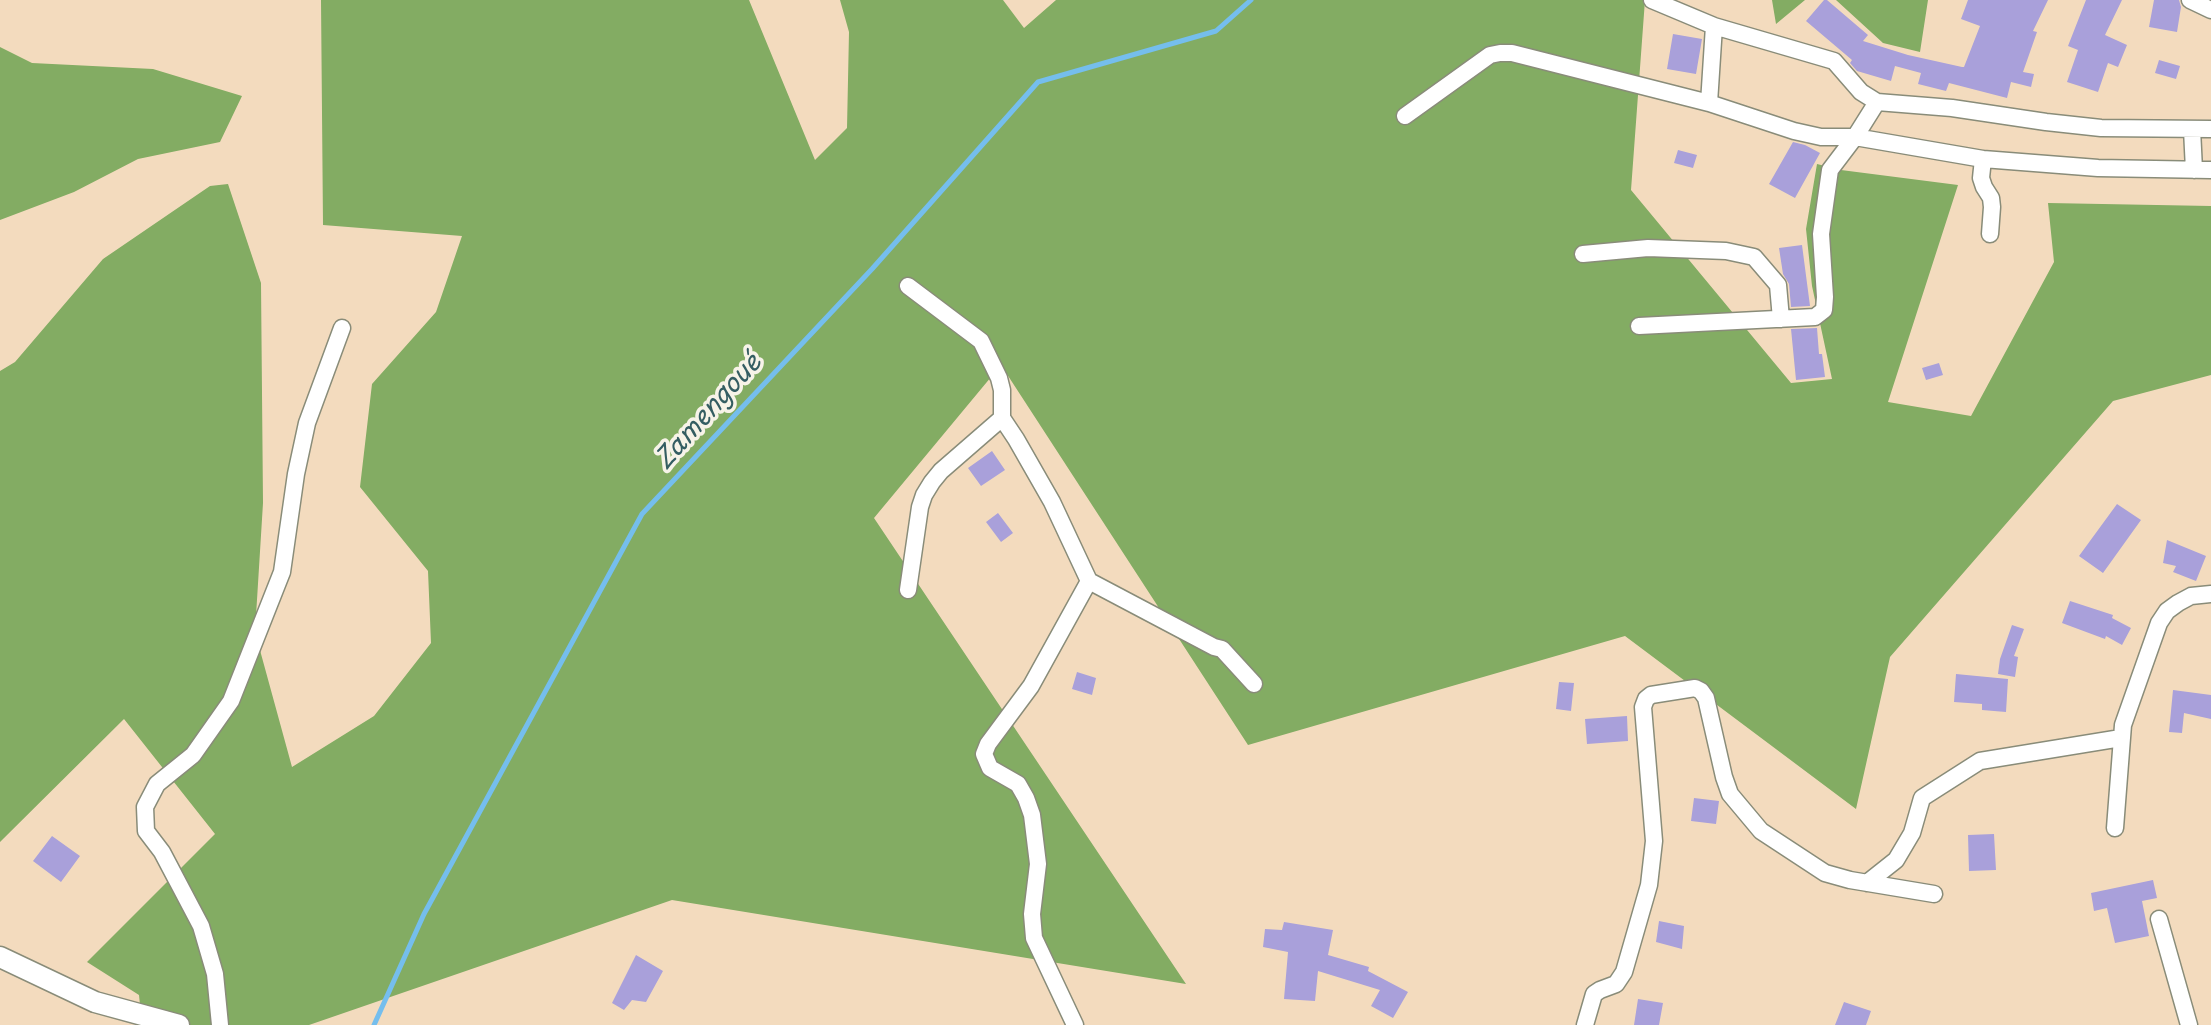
<!DOCTYPE html>
<meta charset="utf-8">
<style>
body{margin:0}
canvas{display:block;background:#f3dbbe}
</style>
<canvas width="2211" height="1025"></canvas>
<script>
const ctx = document.querySelector('canvas').getContext('2d');
ctx.lineJoin = 'round';
function fillPath(path, color) { ctx.fillStyle = color; ctx.fill(path, 'evenodd'); }
const poly = rows => new Path2D(rows.map(r => 'M' + r).join(''));
function strokePath(path, color, width, dash) { ctx.strokeStyle = color; ctx.lineWidth = width; ctx.lineCap = dash ? 'butt' : 'round'; ctx.setLineDash(dash || []); ctx.stroke(path); }
function label(font, color, halo, rows, align = 'center') {
  ctx.font = font + ' "Playpen Sans",sans-serif'; ctx.lineWidth = 7; ctx.setLineDash([]); ctx.textBaseline = 'middle'; ctx.strokeStyle = halo; ctx.fillStyle = color; for (const [text, x, y, turn = 0] of rows) {
    ctx.save(); ctx.translate(x, y); ctx.rotate((+turn || 0) * Math.PI / 180); ctx.textAlign = isNaN(turn) ? turn : align; if (halo) ctx.strokeText(text, 0, 0); ctx.fillText(text, 0, 0); ctx.restore();
  }
}
const forest = poly([
 [321,0,749,0,815,160,847,128,849,32,840,0,1003,0,1024,28,1056,0,1645,0,1631,190,1791,383,1832,379,1812,286,1806,229,1817,164,1841,170,1958,185,1888,402,1971,416,2054,262,2048,203,2211,206,2211,375,2113,401,1890,657,1856,809,1625,636,1248,745,1001,365,874,518,1186,984,672,900,309,1025,142,1025,139,995,87,962,215,834,124,719,0,842,0,371,15,362,103,259,210,186,228,184,261,283,263,503,255,632,292,767,374,716,431,643,428,571,360,487,372,384,436,312,462,236,323,225],
 [1772,0,1805,0,1776,24],
 [1836,0,1928,0,1920,52,1883,43],
 [0,47,32,63,153,69,242,96,220,142,138,159,74,192,0,220]
]);
const stream = poly([
 [374,1025,424,914,642,514,872,269,1038,82,1216,31,1251,0]
]);
const building = poly([
 [1824,0,1827,0,1868,35,1863,41,1908,55,1962,67,1964,67,1980,26,1961,19,1968,0,2048,0,2033,31,2037,32,2023,72,2034,74,2031,87,2011,82,2007,98,1949,83,1946,91,1918,84,1921,73,1895,66,1891,81,1857,71,1850,63,1852,60,1806,21],
 [2086,0,2122,0,2105,35,2127,45,2118,67,2108,63,2098,92,2067,82,2078,50,2068,46],
 [2154,0,2179,0,2181,7,2177,32,2149,27],
 [1673,34,1702,39,1696,74,1667,69],
 [2159,60,2180,66,2176,79,2155,73],
 [1793,142,1805,145,1820,153,1795,198,1769,184],
 [1678,150,1697,155,1693,168,1674,163],
 [1802,245,1810,306,1791,307,1789,284,1783,274,1779,248],
 [1817,328,1819,354,1822,354,1825,377,1796,380,1791,329],
 [1939,363,1943,375,1926,380,1922,368],
 [992,451,1005,470,981,486,968,468],
 [2117,504,2141,520,2103,573,2079,556],
 [998,513,1013,533,1001,542,986,522],
 [2167,540,2206,556,2196,581,2173,572,2176,566,2163,563],
 [2070,601,2113,615,2112,618,2131,628,2122,645,2106,636,2105,639,2062,623],
 [2012,625,2024,629,2014,656,2018,657,2015,677,1998,674,2000,659],
 [1077,672,1096,678,1092,695,1072,689],
 [1956,674,2008,679,2006,712,1982,710,1982,704,1954,702],
 [1559,682,1574,683,1571,711,1556,709],
 [2173,690,2211,695,2211,719,2184,713,2182,733,2169,732],
 [1627,716,1628,741,1587,744,1585,719],
 [1694,798,1719,801,1716,824,1691,821],
 [1994,834,1996,870,1969,871,1968,835],
 [52,836,80,856,61,882,33,861],
 [2153,880,2157,898,2142,901,2149,936,2115,943,2107,908,2094,911,2091,893],
 [1659,921,1684,926,1682,949,1656,942],
 [1284,922,1333,930,1328,955,1369,967,1368,971,1408,992,1393,1018,1371,1006,1380,990,1318,971,1315,1001,1284,999,1288,952,1263,947,1265,929,1282,930],
 [636,955,663,971,646,1002,632,1000,624,1010,612,1003],
 [1638,999,1663,1003,1659,1025,1634,1025],
 [1844,1002,1871,1011,1866,1025,1835,1025]
]);
const minor = poly([
 [1652,0,1714,26,1834,61,1861,92,1877,102,1952,108,2046,122,2101,128,2211,129],
 [2190,0,2211,10],
 [1709,103,1714,26],
 [1405,116,1490,55,1500,53,1512,53,1709,103,1794,131,1821,137,1855,137,1983,159,2098,168,2211,170],
 [2192,129,2194,170],
 [1983,159,1981,178,1984,187,1991,198,1992,207,1990,234],
 [1583,254,1648,248,1726,251,1754,257,1778,285,1781,319],
 [908,286,981,341,999,378,1002,390,1002,418,1016,439,1052,502,1089,581,1214,647,1222,649,1254,684],
 [1639,326,1815,317,1824,310,1825,297,1821,234,1830,170,1855,137,1877,102],
 [908,590,920,507,924,495,932,482,941,471,1002,418],
 [2115,828,2123,725,2159,623,2167,611,2178,603,2191,596,2211,594],
 [1867,883,1896,860,1912,833,1922,798,1980,761,2121,738],
 [2159,919,2189,1025],
 [220,1025,215,974,201,926,162,852,146,831,145,807,157,784,193,755,231,701,282,572,296,474,307,423,342,328],
 [1075,1025,1034,938,1032,914,1038,864,1032,815,1026,798,1018,784,990,768,984,754,988,744,1031,686,1089,581],
 [1585,1025,1594,994,1600,990,1616,984,1624,972,1649,885,1654,841,1643,707,1646,699,1651,695,1695,688,1701,691,1706,698,1724,777,1730,794,1761,831,1825,873,1850,880,1934,894]
]);
const tertiary = poly([
 [0,957,95,1002,179,1025]
]);
const waterNames = [
 ["Zamengoué",709,412,-48]
];
fillPath(forest, '#83ac63');
strokePath(stream, '#75beed', 5);
fillPath(building, '#a9a0da');
strokePath(minor, '#898c79', 19);
strokePath(tertiary, '#898c79', 23);
strokePath(minor, '#fff', 16);
strokePath(tertiary, '#fff', 20);
label('italic 26px', '#345d62', '#f7f3e8', waterNames);
</script>
